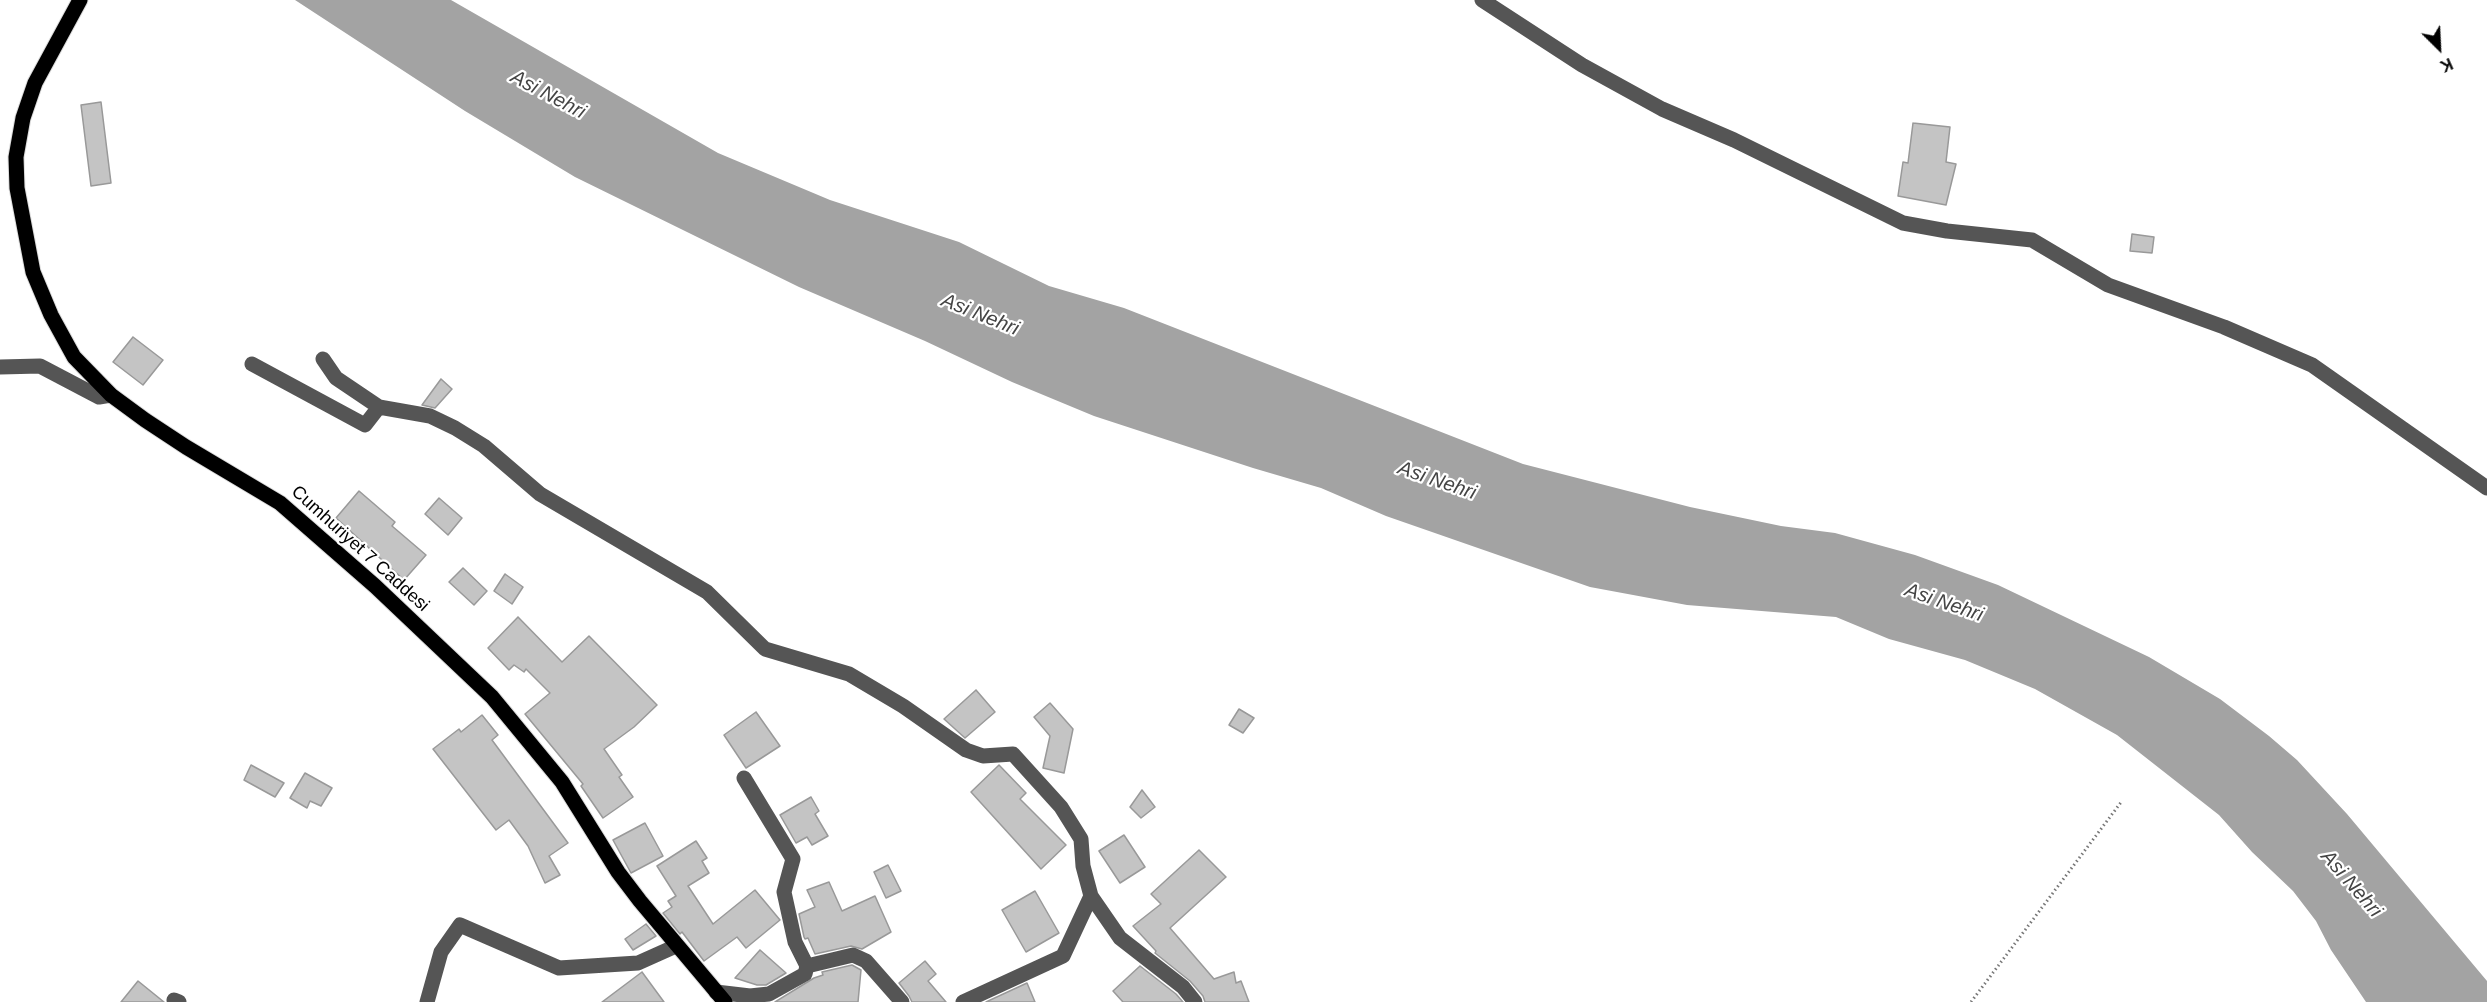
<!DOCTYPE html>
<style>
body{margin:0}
#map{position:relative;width:2487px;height:1002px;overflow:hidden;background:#fff;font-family:Arial,sans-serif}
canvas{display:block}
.north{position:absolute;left:2409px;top:18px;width:60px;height:60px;-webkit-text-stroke:4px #fff;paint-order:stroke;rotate:156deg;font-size:16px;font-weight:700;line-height:24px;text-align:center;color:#000}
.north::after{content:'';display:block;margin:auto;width:21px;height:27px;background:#000;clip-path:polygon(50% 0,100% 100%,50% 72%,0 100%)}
</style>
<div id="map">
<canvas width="2487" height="1002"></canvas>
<div class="north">K</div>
</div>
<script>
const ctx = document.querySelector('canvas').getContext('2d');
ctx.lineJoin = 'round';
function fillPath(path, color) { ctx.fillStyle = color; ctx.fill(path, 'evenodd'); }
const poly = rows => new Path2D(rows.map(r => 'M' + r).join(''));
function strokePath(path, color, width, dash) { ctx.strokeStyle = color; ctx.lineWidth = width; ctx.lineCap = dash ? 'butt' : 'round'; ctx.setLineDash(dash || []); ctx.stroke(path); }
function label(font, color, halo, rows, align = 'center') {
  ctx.font = font + ' Arial,sans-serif'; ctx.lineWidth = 4.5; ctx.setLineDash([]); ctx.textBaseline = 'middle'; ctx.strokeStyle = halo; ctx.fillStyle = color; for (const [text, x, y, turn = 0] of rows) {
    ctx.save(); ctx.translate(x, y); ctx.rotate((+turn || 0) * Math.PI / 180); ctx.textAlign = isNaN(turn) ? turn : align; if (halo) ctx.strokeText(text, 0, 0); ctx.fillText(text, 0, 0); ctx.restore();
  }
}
const water = poly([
 [295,0,451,0,718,153,830,200,959,242,1049,286,1124,308,1523,464,1690,507,1781,526,1835,533,1915,555,1998,585,2149,657,2220,699,2269,736,2297,760,2347,814,2487,981,2487,1002,2366,1002,2331,950,2316,921,2293,891,2252,852,2219,815,2117,735,2035,689,1965,660,1889,639,1836,617,1687,605,1590,587,1386,516,1321,488,1253,468,1094,416,1012,382,925,341,799,287,575,177,465,111]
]);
const building = poly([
 [101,102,111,183,91,186,81,105,101,102],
 [1913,123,1950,127,1946,162,1956,164,1946,205,1898,196,1903,162,1908,163,1913,123],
 [2132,234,2154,237,2152,253,2130,251,2132,234],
 [133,337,163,360,143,385,113,362,133,337],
 [441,379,452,389,435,408,422,405,441,379],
 [359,491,395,522,392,526,426,555,404,580,336,518,359,491],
 [439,498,462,518,448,535,425,514,439,498],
 [463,568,487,591,474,605,449,582,463,568],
 [505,574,523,587,512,604,494,591,505,574],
 [518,617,562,662,589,636,657,705,634,727,604,749,622,775,619,777,633,797,603,818,581,786,583,784,525,714,550,693,526,669,524,672,514,665,509,670,488,648,518,617],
 [976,690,995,712,965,738,944,719,976,690],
 [1050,703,1073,729,1064,773,1043,768,1050,736,1034,717,1050,703],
 [1239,709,1254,718,1243,733,1229,725,1239,709],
 [756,712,780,746,746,768,724,735,756,712],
 [482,715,498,735,492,740,568,843,549,856,560,875,545,883,528,846,509,820,496,830,433,749,459,729,461,732,482,715],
 [251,765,284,783,275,797,244,780,251,765],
 [999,765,1026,793,1020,799,1066,845,1041,869,971,792,999,765],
 [305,773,332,788,321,806,310,801,307,808,290,798,305,773],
 [1142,790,1155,807,1141,818,1130,807,1142,790],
 [811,797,819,811,815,814,828,836,812,845,807,837,796,843,780,815,811,797],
 [645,823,663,856,631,873,613,840,645,823],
 [1124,835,1145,867,1120,883,1099,851,1124,835],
 [696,841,707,858,702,861,709,873,688,886,713,924,755,890,780,920,746,948,737,937,704,961,682,932,680,934,663,913,672,907,668,901,676,896,657,866,696,841],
 [1199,850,1226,877,1170,928,1214,979,1234,972,1236,983,1241,981,1249,1002,1205,1002,1203,996,1190,981,1155,953,1156,951,1133,926,1161,904,1151,894,1199,850],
 [888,865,901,891,886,898,874,872,888,865],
 [829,882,842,911,875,896,891,932,862,949,851,946,815,954,808,938,805,939,804,937,799,914,815,907,807,890,829,882],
 [1035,891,1059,933,1026,952,1002,910,1035,891],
 [646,924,656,936,633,950,625,939,646,924],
 [760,950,786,973,766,985,757,985,735,978,760,950],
 [925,961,936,974,928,981,946,1002,912,1002,909,996,899,983,925,961],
 [852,965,861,970,858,1002,775,1002,814,978,823,975,822,972,852,965],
 [1140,966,1176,994,1183,1002,1123,1002,1113,991,1140,966],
 [642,972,664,1002,602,1002,642,972],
 [138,981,164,1002,121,1002,138,981],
 [1027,983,1035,1002,986,1002,1027,983]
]);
const path = poly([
 [1971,1002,2122,801]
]);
const minor = poly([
 [1482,0,1582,65,1662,109,1734,140,1903,223,1947,231,2032,240,2108,285,2224,327,2312,365,2487,488],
 [323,359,336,378,379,407,430,416,455,428,484,446,540,494,707,592,765,649,849,674,903,706,966,750,983,756,1013,754,1061,807,1081,839,1083,866,1091,896,1120,938,1183,987,1195,1002],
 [252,364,365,425,379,407],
 [0,367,40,366,99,397,111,395],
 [807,966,853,955,866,961,902,1002],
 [716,992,750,996,769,994,805,974,807,966,795,942,784,892,793,859,744,778],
 [174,1000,179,1002],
 [427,1002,441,952,460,925,559,968,638,963,676,946],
 [963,1002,1063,956,1091,896]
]);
const major = poly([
 [80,0,35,83,23,118,16,157,17,188,33,272,51,315,74,357,111,395,145,420,186,447,280,503,375,586,492,697,562,782,618,872,640,901,725,1002]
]);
const streetNames = [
 ["Cumhuriyet 7 Caddesi",360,549,42]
];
const waterNames = [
 ["Asi Nehri",548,95,28],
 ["Asi Nehri",980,315,22],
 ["Asi Nehri",1437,481,19],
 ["Asi Nehri",1944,603,19],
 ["Asi Nehri",2351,884,49]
];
fillPath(water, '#a3a3a3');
fillPath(building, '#c4c4c4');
strokePath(building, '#999', 1.5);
strokePath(major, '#dbdbdb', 17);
strokePath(path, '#777', 3, [1.5, 3]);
strokePath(minor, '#555', 15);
strokePath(major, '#000', 15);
label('18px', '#000', '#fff', streetNames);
label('italic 20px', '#444', '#fff', waterNames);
</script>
